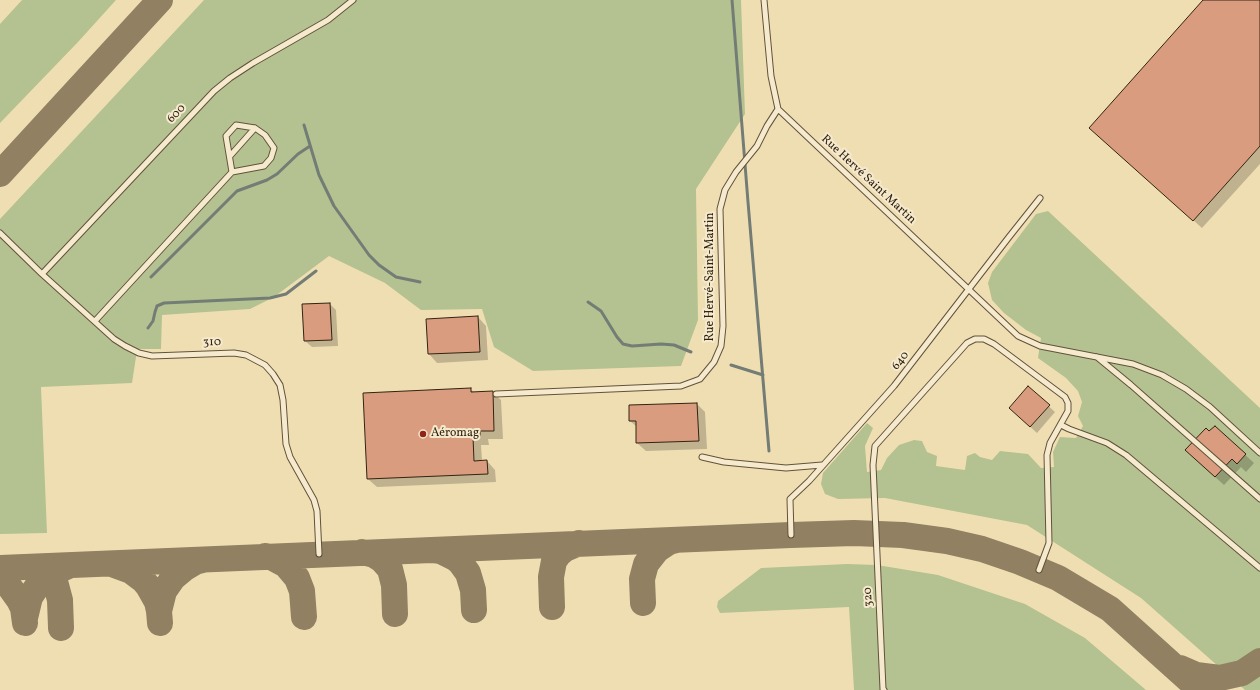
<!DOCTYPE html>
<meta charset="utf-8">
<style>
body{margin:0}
canvas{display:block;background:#f0deb3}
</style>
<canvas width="1260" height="690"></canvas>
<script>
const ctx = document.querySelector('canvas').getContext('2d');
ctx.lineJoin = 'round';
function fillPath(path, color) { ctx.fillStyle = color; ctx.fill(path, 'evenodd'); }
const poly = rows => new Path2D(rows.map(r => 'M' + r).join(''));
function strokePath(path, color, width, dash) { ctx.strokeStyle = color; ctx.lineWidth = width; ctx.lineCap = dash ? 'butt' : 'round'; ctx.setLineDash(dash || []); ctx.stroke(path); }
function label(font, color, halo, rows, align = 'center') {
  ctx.font = font + ' Vollkorn,serif'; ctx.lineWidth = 4; ctx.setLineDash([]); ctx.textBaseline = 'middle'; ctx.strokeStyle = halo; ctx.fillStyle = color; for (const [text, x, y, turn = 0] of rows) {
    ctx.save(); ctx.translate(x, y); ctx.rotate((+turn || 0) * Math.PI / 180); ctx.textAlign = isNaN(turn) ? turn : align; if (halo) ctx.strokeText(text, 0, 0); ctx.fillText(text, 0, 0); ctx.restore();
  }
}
const green = poly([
 [22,0,116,0,78,42,0,123,0,24],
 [204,0,741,0,745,114,696,189,698,320,681,366,533,371,494,347,482,309,421,310,385,283,329,256,274,297,250,309,162,315,161,349,139,349,136,357,132,383,41,387,47,533,0,534,0,219],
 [1048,211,1260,408,1260,690,1245,690,1141,598,1027,525,885,498,838,499,825,494,821,484,823,473,867,423,873,428,865,446,867,472,881,470,887,458,899,445,914,440,922,441,927,452,937,456,936,466,965,470,967,456,975,453,980,457,992,460,1000,451,1028,454,1041,468,1054,467,1053,452,1060,437,1076,438,1083,426,1078,416,1082,402,1078,391,1066,378,1038,358,1041,338,1026,330,1004,313,992,300,988,283,992,272,1036,214],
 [847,564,877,565,938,575,1025,604,1085,638,1146,690,854,690,849,607,720,613,717,607,718,601,761,568]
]);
const shadow = poly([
 [1204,0,1260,0,1260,164,1202,228,1099,136],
 [330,304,336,310,338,346,312,347,305,341],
 [478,317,486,326,488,360,437,363,429,354,427,320],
 [1028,387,1055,412,1037,433,1016,414],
 [470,389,474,392,492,392,501,400,503,439,488,439,489,445,481,445,482,461,487,461,495,470,496,482,377,487,368,479],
 [697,404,705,412,707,449,646,451,637,443,637,427,630,421],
 [1215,427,1254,463,1246,472,1241,467,1224,485,1195,459,1209,433]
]);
const stream = poly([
 [732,0,748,202,769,451],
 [304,125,319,175,334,206,369,255,379,265,396,277,420,282],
 [151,277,237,191,267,180,277,174,298,154,310,146],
 [588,302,601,311,617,337,623,344,632,346,661,344,674,345,691,352],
 [148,328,153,321,155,312,157,306,164,303,270,298,286,294,316,271],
 [731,365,763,375]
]);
const taxiway = poly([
 [0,174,160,0],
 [433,550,441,551,455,558,460,562,468,573,473,590,474,610],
 [362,552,374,555,382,560,390,569,394,585,395,614],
 [265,556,273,558,286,565,297,578,302,591,304,617],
 [112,564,131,571,143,580,148,586,157,602,159,611,160,623],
 [0,568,791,535,854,533,903,535,947,541,982,549,1020,562,1058,578,1110,609,1200,690],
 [33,568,44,572,51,578,56,585,60,600,61,628],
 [0,579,9,586,19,600,23,608,25,623],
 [643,603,642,579,646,564,657,550,669,542,677,540],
 [552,607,551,577,554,561,559,554,565,549,579,543],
 [159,611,164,591,173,578,185,568,195,562,203,560],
 [25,618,30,597,38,585,50,574,68,566],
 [1180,668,1196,675,1220,678,1242,673,1260,661]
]);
const building = poly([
 [1203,0,1260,0,1260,146,1193,221,1089,128,1203,0],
 [330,303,332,340,304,341,302,304,330,303],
 [478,316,480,352,428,354,426,319,478,316],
 [1028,386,1050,405,1030,427,1009,408,1028,386],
 [471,388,471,392,493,391,494,431,480,431,480,437,473,437,474,461,487,460,488,474,367,479,363,393,471,388],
 [697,403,699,441,636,443,636,421,629,421,629,405,697,403],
 [1215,426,1246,454,1237,464,1232,459,1215,477,1185,450,1206,428,1209,431,1215,426]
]);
const lane = poly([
 [778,109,1018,336,1040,346,1133,364,1162,375,1186,389,1210,407,1260,453],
 [230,156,255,128],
 [0,233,42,274,114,339,125,346,139,353,152,356,234,353,246,355,265,365,273,374,280,385,283,400,286,444,290,457,314,500,317,511,319,554],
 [42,274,214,91,230,78,253,63,328,20,353,0],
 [95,321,232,172,264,166,271,158,274,148,265,135,255,128,236,125,226,136,232,172],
 [1097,357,1131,385,1260,499],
 [496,394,681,386,700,379,714,362,721,346,723,326,720,209,725,190,736,172,757,146,767,126,778,109,771,76,764,0],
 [1061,425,1069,429,1107,443,1126,455,1260,568],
 [702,457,724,462,786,468,822,465],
 [791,535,790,499,809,481,894,386,1009,237,1040,198],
 [884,690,883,689,873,465,875,446,967,343,975,339,984,339,994,344,1065,397,1068,403,1068,411,1050,443,1047,455,1049,543,1039,570]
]);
const markers = [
 [423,434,4,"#8f2418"]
];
const streetNames = [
 ["600",177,114,-47],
 ["Rue Hervé Saint Martin",868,180,43],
 ["Rue Hervé-Saint-Martin",711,277,-90],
 ["310",212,343,-2],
 ["640",901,361,-52],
 ["320",869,597,-93]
];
const poiNames = [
 ["Aéromag",431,434]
];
fillPath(green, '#b4c291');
fillPath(shadow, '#0003');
strokePath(stream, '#737d75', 3);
strokePath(taxiway, '#918062', 26);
fillPath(building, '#d99c7f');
strokePath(building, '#322311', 1);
strokePath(lane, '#62523a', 7);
strokePath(lane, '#f5eace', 5);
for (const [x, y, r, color] of markers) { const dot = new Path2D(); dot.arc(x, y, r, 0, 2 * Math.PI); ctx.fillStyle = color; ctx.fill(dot); strokePath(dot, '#f5eace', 1.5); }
label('12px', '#322311', '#f5eace', streetNames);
label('12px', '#322311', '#f5eace', poiNames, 'left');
</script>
